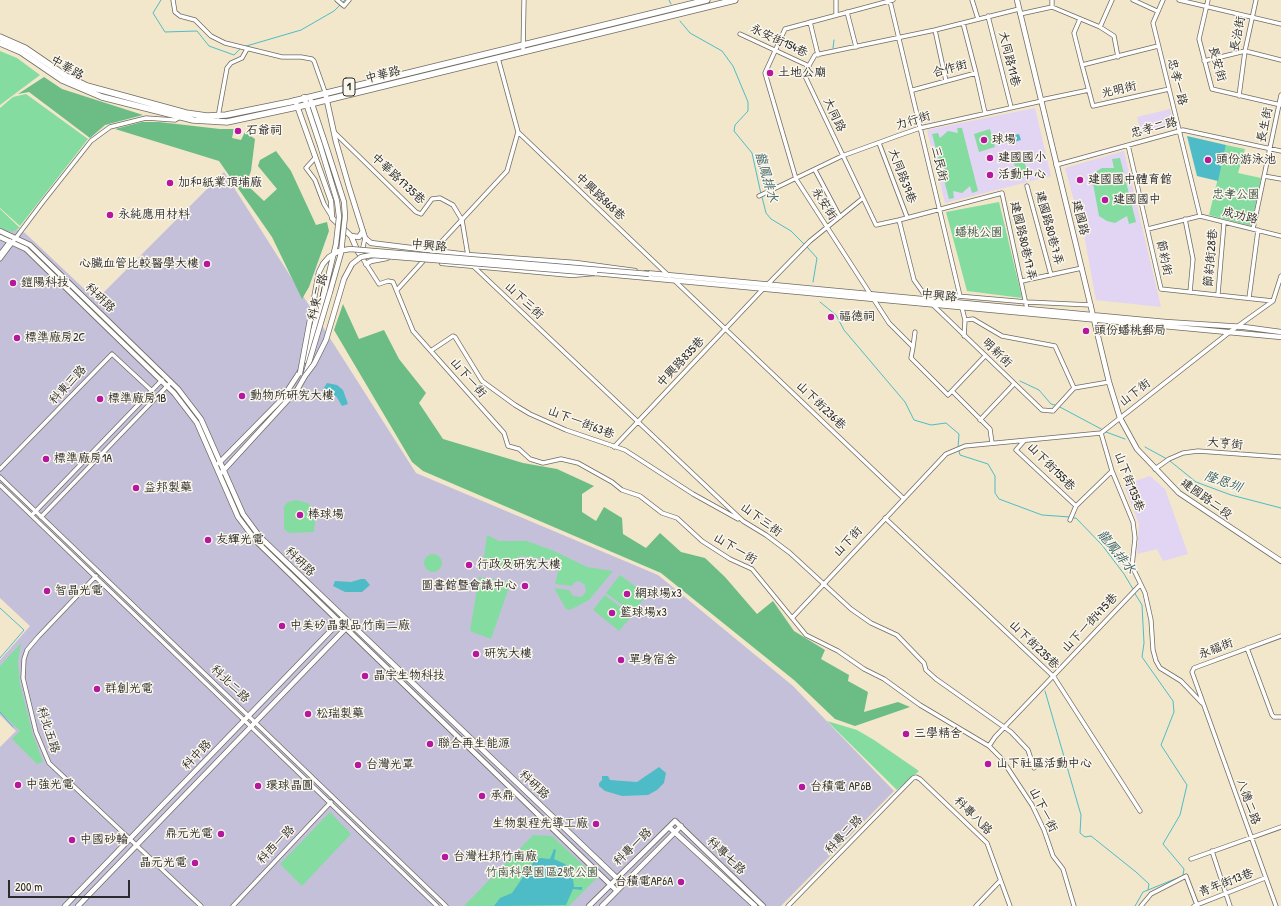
<!DOCTYPE html>
<meta charset="utf-8">
<style>
body{margin:0}
#map{position:relative;width:1281px;height:906px;overflow:hidden;background:#f2e6cb;font-family:"Patrick Hand",sans-serif}
canvas{display:block}
.scale{position:absolute;left:8px;top:880px;width:122px;height:18px;box-sizing:border-box;border:2px solid #2b2b2b;border-top:0;padding-left:5px;font-size:12px;line-height:14px;white-space:nowrap;color:#2b2b2b;-webkit-text-stroke:3px #fbf7ec;paint-order:stroke}
</style>
<div id="map">
<canvas width="1281" height="906"></canvas>
<div class="scale">200 m</div>
</div>
<script>
const ctx = document.querySelector('canvas').getContext('2d');
ctx.lineJoin = 'round';
function fillPath(path, color) { ctx.fillStyle = color; ctx.fill(path, 'evenodd'); }
const poly = rows => new Path2D(rows.map(r => 'M' + r).join(''));
function strokePath(path, color, width, dash) { ctx.strokeStyle = color; ctx.lineWidth = width; ctx.lineCap = dash ? 'butt' : 'round'; ctx.setLineDash(dash || []); ctx.stroke(path); }
function label(font, color, halo, rows, align = 'center') {
  ctx.font = font + ' "Patrick Hand","LXGW WenKai TC",sans-serif'; ctx.lineWidth = 3; ctx.setLineDash([]); ctx.textBaseline = 'middle'; ctx.strokeStyle = halo; ctx.fillStyle = color; for (const [text, x, y, turn = 0] of rows) {
    ctx.save(); ctx.translate(x, y); ctx.rotate((+turn || 0) * Math.PI / 180); ctx.textAlign = isNaN(turn) ? turn : align; if (halo) ctx.strokeText(text, 0, 0); ctx.fillText(text, 0, 0); ctx.restore();
  }
}
const built = poly([
 [1035,108,1051,176,945,203,927,130],
 [1170,109,1174,126,1142,135,1137,117],
 [1124,151,1143,231,1161,307,1096,300,1085,240,1065,168],
 [1150,476,1165,489,1188,554,1163,561,1157,549,1137,554,1139,524,1124,485]
]);
const industrial = poly([
 [224,172,416,473,658,575,793,686,894,791,781,906,0,906,0,747,16,731,0,715,0,660,30,626,0,598,0,222,25,233,96,300]
]);
const green = poly([
 [0,51,17,58,40,75,0,105],
 [26,94,88,139,20,226,0,208,0,108,13,97],
 [957,128,962,128,978,191,972,193,970,186,962,193,953,191,954,198,949,199,932,134,938,133,940,138,948,131,958,133],
 [990,129,995,147,979,152,974,134],
 [1226,145,1245,149,1238,173,1261,178,1251,226,1209,215],
 [1023,156,1028,176,1018,179,1013,159],
 [1120,158,1136,222,1129,224,1127,216,1115,223,1107,221,1099,216,1092,178,1097,171,1102,168,1114,168,1112,159],
 [999,202,1013,260,1022,298,967,291,946,212],
 [0,209,20,228,11,232,0,228],
 [296,500,308,503,316,512,314,532,289,533,284,529,284,506,288,502],
 [487,535,499,541,527,541,554,551,587,567,613,571,589,600,570,610,566,609,554,588,569,590,573,596,581,597,586,592,585,585,579,581,575,582,572,586,555,584,560,564,555,560,519,556,514,567,483,564],
 '424 563a9 9 0 1 1 18 0a9 9 0 1 1-18 0Z',
 [620,575,647,595,633,613,606,593],
 [479,577,511,582,491,639,470,631],
 [605,595,632,616,619,631,593,610],
 [21,643,18,661,20,684,33,735,43,762,37,764,12,739,20,731,0,712,0,666],
 [827,721,857,730,874,740,919,771,897,790],
 [330,812,351,834,302,886,280,864],
 [533,835,552,836,597,878,569,906,464,906]
]);
const forest = poly([
 [44,77,62,89,143,115,105,125,90,138,29,92,18,94],
 [142,122,159,122,220,129,234,129,232,138,241,140,245,132,255,139,251,171,246,184,264,201,277,189,258,166,260,160,276,151,291,171,316,225,327,222,329,231,309,287,302,299,272,237,219,161,115,129],
 [343,304,359,339,384,330,399,359,426,393,419,403,443,439,523,463,557,469,594,486,582,494,582,512,596,521,604,507,622,518,623,534,646,548,660,533,681,552,705,558,725,577,757,614,773,601,794,631,825,650,821,659,849,675,848,681,868,692,864,712,898,702,910,707,855,726,835,719,794,680,661,573,423,471,412,462,334,330]
]);
const water = poly([
 [1019,134,1021,140,1007,144,1005,137],
 [1187,136,1226,145,1218,181,1197,176],
 [327,383,337,385,343,390,348,404,342,406,336,396,327,399,324,397,322,391],
 [361,579,365,579,370,585,362,592,345,592,333,586,335,581,351,582],
 [659,767,666,773,664,783,657,790,648,795,622,796,605,791,599,786,599,783,602,780,602,776,608,776,610,780,637,782],
 [554,849,556,850,554,859,565,864,568,868,573,879,574,887,582,887,582,890,573,889,566,905,494,906,500,898,512,893,534,861,540,858,550,859]
]);
const stream = poly([
 [161,0,153,13,165,32,197,31,209,46,234,55,240,49],
 [669,0,671,4],
 [680,21,690,33,722,51,733,66,748,102,748,111,735,125,734,131,752,153,761,194],
 [243,47,301,30,334,11,345,0],
 [833,48,834,40],
 [762,197,766,213,771,219,791,231,804,244],
 [807,247,817,258,813,282],
 [820,302,836,315,844,330,905,402,914,420,931,425,946,423,959,434,958,448],
 [1020,381,1039,390,1051,404,1055,405],
 [1058,406,1103,430],
 [1106,432,1125,439],
 [1145,447,1167,459],
 [959,451,960,455,988,464,995,476,995,493,999,499,1042,515,1070,517],
 [1170,461,1196,482,1231,495,1281,508],
 [1073,518,1076,518,1102,545,1124,574,1133,589],
 [1134,592,1142,605,1144,643,1142,657,1173,701,1174,712,1161,745,1187,785,1180,815,1163,844,1184,869,1183,875],
 [0,608,24,630,0,658],
 [1045,691,1081,815,1080,833,1085,837,1091,836,1136,872,1149,884,1148,890],
 [0,712,13,727],
 [1135,906,1143,892,1180,877]
]);
const minor = poly([
 [173,0,175,12,180,16,195,20,211,36,225,43,282,57,301,57,312,59,314,61,325,92],
 [337,0,344,6,349,0],
 [893,0,785,29,765,73,796,179,889,323,913,347,911,358,948,395,985,356],
 [972,0,978,19],
 [1052,0,1052,7],
 [1133,0,1157,11],
 [1163,0,1153,23,1200,216],
 [1179,0,1281,24],
 [1208,0,1199,39,1212,89,1281,105],
 [890,1,960,296],
 [847,12,856,47],
 [1020,14,1052,7,1100,27,1114,36,1118,57],
 [836,15,836,0],
 [988,16,1011,107],
 [1080,19,1074,33,1082,65],
 [810,22,818,55],
 [963,23,976,73],
 [1100,27,1112,0],
 [935,30,946,81],
 [740,34,809,66],
 [1158,46,1082,65,1093,106,1169,89],
 [523,52,524,0],
 [1204,61,1245,51,1281,60],
 [913,90,976,73,985,113],
 [1239,96,1245,51,1256,0],
 [1041,100,1089,90],
 [218,117,227,68,231,63,242,58,247,49],
 [518,132,669,276],
 [335,133,416,212,421,214,432,199,440,198,453,205,462,220,468,256],
 [879,143,907,217],
 [1128,145,1161,289,1273,301],
 [315,158,306,168,315,180,324,204,332,217],
 [1056,165,1183,130,1281,151],
 [815,170,840,217],
 [1264,176,1281,179],
 [1027,186,1051,275],
 [759,196,842,156,897,136,920,128,1042,101],
 [1185,219,1193,259,1190,292],
 [899,220,1002,193,1027,309],
 [1148,229,1200,216,1281,236],
 [1253,229,1281,95],
 [365,238,361,256,379,284,388,281,393,282,413,331,504,433,508,446,519,449,530,459,543,463,561,459,578,463,612,482,622,490,640,496,662,513,677,518,702,541,730,559,752,569,806,635,838,651,864,669,884,679,920,705,989,746,1001,758,1032,805,1044,830,1053,856,1063,869,1074,906],
 [432,252,507,171,518,132,498,58],
 [0,254,10,241],
 [0,259,42,203,91,141,110,127,146,118,175,120,180,117],
 [472,265,743,521,766,535,790,553,851,609,871,623,897,635,924,663,926,670,936,679,1011,732,1028,750,1034,768],
 [1022,281,1082,268],
 [676,282,903,498],
 [767,285,810,241,863,198],
 [397,290,425,259],
 [923,293,1027,302,1091,305],
 [1218,294,1224,223],
 [1249,298,1258,230],
 [929,301,914,280,899,220,876,225,804,74,815,55,935,30,1019,9],
 [933,305,1042,410,1053,411,1074,388,1109,382],
 [962,308,965,320,973,319,1002,336,1055,346,1074,388],
 [964,336,965,320],
 [913,347,915,332],
 [432,350,453,336,455,337,482,381,515,405,530,414,566,430,625,450,693,494,738,519],
 [952,391,990,429,992,443],
 [980,420,1014,384],
 [1101,433,1112,471,1133,522,1135,538,1132,566,1145,593,1151,620,1153,650,1156,661,1160,668,1181,681,1202,703],
 [1024,441,1016,450,1076,506],
 [614,447,762,290],
 [0,469,112,354,152,391],
 [1155,469,1169,459,1183,453,1198,451,1281,457],
 [0,477,446,906],
 [0,485,437,906],
 [32,515,162,380],
 [41,517,171,382],
 [885,518,1054,677,1140,811],
 [1070,520,1076,506,1112,471],
 [96,576,38,637,27,650,24,659,23,678,36,732,49,763,201,906],
 [793,617,946,454,965,446,1101,433,1231,331,1273,301,1281,276],
 [1247,648,1272,715,1274,717,1281,717],
 [989,746,995,737,1140,585],
 [1212,851,1230,906],
 [1191,859,1281,827],
 [233,906,331,802],
 [788,906,913,778,916,777,920,779,987,843,1010,906],
 [976,906,1000,881],
 [1141,906,1151,894,1186,876,1197,905],
 [1194,906,1265,878],
 [1276,906,1192,672,1194,668,1281,636]
]);
const tertiary = poly([
 [1017,0,1109,382,1120,418,1137,449,1179,493,1281,561],
 [325,92,336,142,349,187,365,238,371,243,468,255,576,263,635,271],
 [304,97,320,145],
 [295,100,331,201,332,218,351,236,358,252,361,256,365,257],
 [311,101,325,143],
 [0,231,30,245,178,389,201,419,243,514,260,537,623,884],
 [351,236,359,237,363,231],
 [0,237,26,249,174,393,197,423,238,517,256,541,617,891],
 [442,263,572,275,595,273,1281,337],
 [366,264,371,261,387,258],
 [646,273,1166,322,1244,327,1281,332],
 [304,361,325,290],
 [219,463,282,399,301,370],
 [222,472,297,390,305,376,330,292],
 [669,827,755,906],
 [65,906,341,620],
 [78,906,349,625],
 [589,906,675,821,763,906],
 [602,906,681,826]
]);
const primary = poly([
 [0,37,25,48,66,76,87,86,186,113,207,116,226,115,290,102,707,0],
 [0,43,21,52,62,80,102,97,193,120,227,122,306,105,735,0]
]);
const tertiaryBridge = poly([
 [325,143,344,202,345,216,341,253,330,292],
 [320,145,337,201,339,217,336,244,325,290],
 [300,373,319,272,323,264,329,257,339,251,350,249,649,274],
 [305,376,314,364,326,340,344,279,352,264,361,257,372,255,595,273]
]);
const markers = [
 [770,73,4,"#b5179e"],
 [238,131,4,"#b5179e"],
 [984,140,4,"#b5179e"],
 [990,158,4,"#b5179e"],
 [1208,160,4,"#b5179e"],
 [990,175,4,"#b5179e"],
 [1080,180,4,"#b5179e"],
 [170,183,4,"#b5179e"],
 [1105,200,4,"#b5179e"],
 [110,215,4,"#b5179e"],
 [207,264,4,"#b5179e"],
 [13,283,4,"#b5179e"],
 [831,317,4,"#b5179e"],
 [1086,331,4,"#b5179e"],
 [17,338,4,"#b5179e"],
 [242,396,4,"#b5179e"],
 [100,399,4,"#b5179e"],
 [46,459,4,"#b5179e"],
 [136,488,4,"#b5179e"],
 [300,515,4,"#b5179e"],
 [208,540,4,"#b5179e"],
 [469,565,4,"#b5179e"],
 [525,586,4,"#b5179e"],
 [47,591,4,"#b5179e"],
 [627,594,4,"#b5179e"],
 [612,613,4,"#b5179e"],
 [282,626,4,"#b5179e"],
 [476,654,4,"#b5179e"],
 [621,660,4,"#b5179e"],
 [365,676,4,"#b5179e"],
 [97,689,4,"#b5179e"],
 [308,714,4,"#b5179e"],
 [906,734,4,"#b5179e"],
 [430,744,4,"#b5179e"],
 [988,764,4,"#b5179e"],
 [358,765,4,"#b5179e"],
 [18,785,4,"#b5179e"],
 [258,786,4,"#b5179e"],
 [802,787,4,"#b5179e"],
 [482,796,4,"#b5179e"],
 [596,824,4,"#b5179e"],
 [221,834,4,"#b5179e"],
 [72,840,4,"#b5179e"],
 [445,857,4,"#b5179e"],
 [195,863,4,"#b5179e"],
 [681,882,4,"#b5179e"]
];
const shields = [
 [349,87,12]
];
const shieldNames = [
 ["1",349,87]
];
const streetNames = [
 ["長治街",1238,34,-79],
 ["永安街154巷",779,41,25],
 ["大同路11巷",1009,59,76],
 ["長安街",1217,64,74],
 ["中華路",67,68,30],
 ["合作街",950,69,-15],
 ["中華路",383,75,-14],
 ["忠孝一路",1177,82,76],
 ["光明街",1119,90,-13],
 ["大同路",834,115,65],
 ["力行街",913,121,-17],
 ["長生街",1265,125,-78],
 ["忠孝二路",1154,128,-15],
 ["三民街",939,164,77],
 ["大同路39巷",902,176,69],
 ["中華路1735巷",398,179,43],
 ["中興路868巷",600,197,43],
 ["永安街",824,204,57],
 ["成功路",1240,216,13],
 ["建國路",1080,218,76],
 ["建國路80巷7弄",1049,228,75],
 ["建國路80巷17弄",1023,241,77],
 ["中興路",429,246,5],
 ["節約街",1164,258,78],
 ["節約街28巷",1211,258,-85],
 ["中興路",939,296,5],
 ["科東二路",318,297,-75],
 ["科研路",100,298,44],
 ["山下三街",524,301,43],
 ["明新街",997,353,44],
 ["中興路835巷",681,362,-47],
 ["山下一街",468,378,49],
 ["科東三路",68,385,-47],
 ["山下街",1135,393,-38],
 ["山下街236巷",821,406,44],
 ["山下一街63巷",581,423,21],
 ["大亨街",1225,444,5],
 ["山下街155巷",1051,467,45],
 ["山下街135巷",1129,482,69],
 ["建國路二段",1206,499,36],
 ["山下三街",761,520,36],
 ["山下街",848,542,-47],
 ["山下一街",735,549,31],
 ["科研路",300,562,44],
 ["山下一街475巷",1090,623,-47],
 ["山下街235巷",1034,645,44],
 ["永福街",1216,649,-21],
 ["科北二路",230,684,44],
 ["科北五路",48,730,72],
 ["科中路",197,755,-46],
 ["科研路",534,785,43],
 ["八德二路",1248,802,70],
 ["山下一街",1043,810,63],
 ["科專八路",973,816,45],
 ["科專二路",844,835,-46],
 ["科西一路",276,845,-46],
 ["科專一路",633,847,-44],
 ["科專七路",726,856,44],
 ["青年街13巷",1226,883,-21]
];
const poiNames = [
 ["土地公廟",778,73],
 ["石爺祠",246,131],
 ["球場",992,140],
 ["建國國小",998,158],
 ["頭份游泳池",1216,160],
 ["活動中心",998,175],
 ["建國國中體育館",1088,180],
 ["加和紙業頂埔廠",178,183],
 ["建國國中",1113,200],
 ["永純應用材料",118,215],
 ["心臟血管比較醫學大樓",199,264,"right"],
 ["鎧陽科技",21,283],
 ["福德祠",839,317],
 ["頭份蟠桃郵局",1094,331],
 ["標準廠房2C",25,338],
 ["動物所研究大樓",250,396],
 ["標準廠房1B",108,399],
 ["標準廠房1A",54,459],
 ["益邦製藥",144,488],
 ["棒球場",308,515],
 ["友輝光電",216,540],
 ["行政及研究大樓",477,565],
 ["圖書館暨會議中心",517,586,"right"],
 ["智晶光電",55,591],
 ["網球場x3",635,594],
 ["籃球場x3",620,613],
 ["中美矽晶製品竹南二廠",290,626],
 ["研究大樓",484,654],
 ["單身宿舍",629,660],
 ["晶宇生物科技",373,676],
 ["群創光電",105,689],
 ["松瑞製藥",316,714],
 ["三學精舍",914,734],
 ["聯合再生能源",438,744],
 ["山下社區活動中心",996,764],
 ["台灣光罩",366,765],
 ["中強光電",26,785],
 ["環球晶圓",266,786],
 ["台積電 AP6B",810,787],
 ["承鼎",490,796],
 ["生物製程先導工廠",588,824,"right"],
 ["鼎元光電",213,834,"right"],
 ["中國砂輪",80,840],
 ["台灣杜邦竹南廠",453,857],
 ["晶元光電",187,863,"right"],
 ["台積電AP6A",673,882,"right"]
];
const parkNames = [
 ["忠孝公園",1236,195],
 ["蟠桃公園",979,233],
 ["竹南科學園區2號公園",542,873]
];
const waterNames = [
 ["龍鳳排水",766,177,74],
 ["隆恩圳",1223,482,19],
 ["龍鳳排水",1116,552,51]
];
fillPath(built, '#e2d4f3');
fillPath(industrial, '#c5c0da');
fillPath(green, '#85dca0');
fillPath(forest, '#6cbc86');
fillPath(water, '#4ebcc6');
strokePath(stream, '#4ebcc6', 1);
strokePath(minor, '#716c63', 5);
strokePath(tertiary, '#716c63', 6);
strokePath(primary, '#716c63', 7);
strokePath(minor, '#fff', 3.5);
strokePath(tertiary, '#fff', 4.5);
strokePath(primary, '#fff', 5.5);
strokePath(tertiaryBridge, '#716c63', 6, []);
strokePath(tertiaryBridge, '#fff', 4.5);
for (const [x, y, r, color] of markers) { const dot = new Path2D(); dot.arc(x, y, r, 0, 2 * Math.PI); ctx.fillStyle = color; ctx.fill(dot); strokePath(dot, '#fbf7ec', 1.5); }
for (const [x, y, w] of shields) { const box = new Path2D(); box.roundRect(x - w / 2, y - 9, w, 18, 3); ctx.fillStyle = '#fbf7ec'; ctx.fill(box); strokePath(box, '#2b2b2b', 1); }
label('bold 11px', '#2b2b2b', null, shieldNames);
label('12px', '#2b2b2b', '#fbf7ec', streetNames);
label('12px', '#2b2b2b', '#fbf7ec', poiNames, 'left');
label('12px', '#425748', '#fbf7ec', parkNames);
label('italic 13px', '#375e61', '#fbf7ec', waterNames);
</script>
